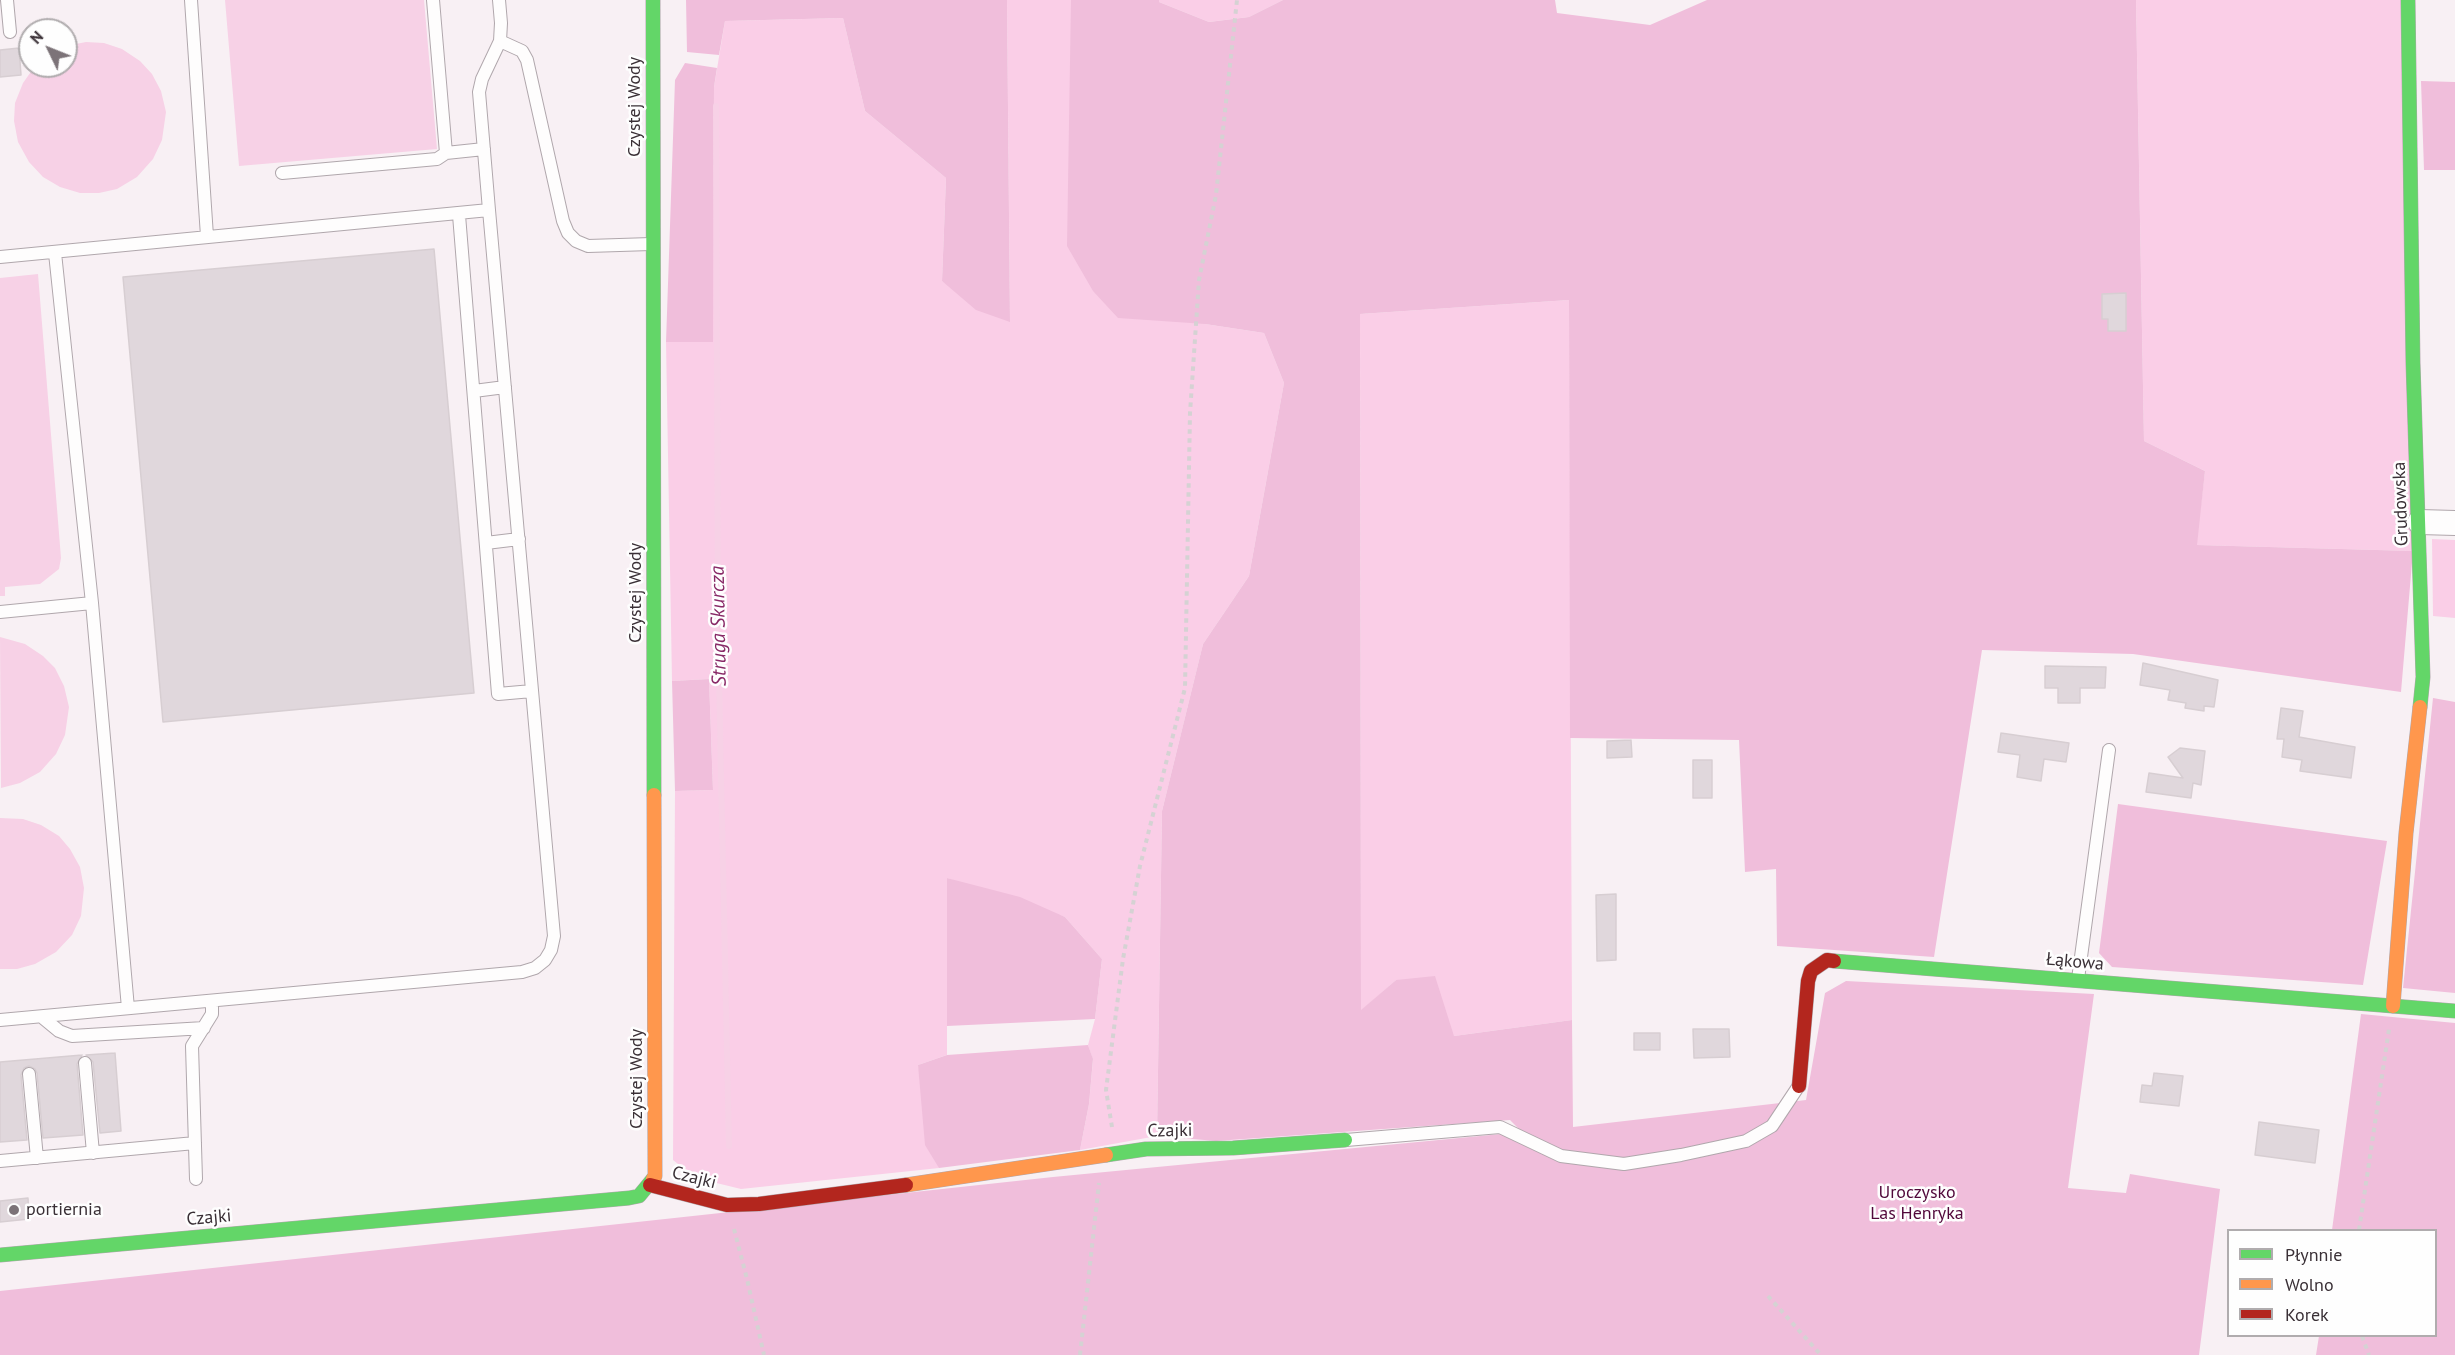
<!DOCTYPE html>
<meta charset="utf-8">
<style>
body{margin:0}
#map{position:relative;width:2455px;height:1355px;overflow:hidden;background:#f8f0f4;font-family:"PT Sans",sans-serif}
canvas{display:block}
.legend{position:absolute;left:2227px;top:1229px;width:210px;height:108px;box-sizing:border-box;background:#fefefe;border:2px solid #b0acae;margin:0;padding:8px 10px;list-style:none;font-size:18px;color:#3a3036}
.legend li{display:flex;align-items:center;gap:12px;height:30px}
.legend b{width:30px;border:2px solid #b0acae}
.north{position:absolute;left:18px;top:18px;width:60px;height:60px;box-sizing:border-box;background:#fefefe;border:2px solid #b0acae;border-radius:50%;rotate:313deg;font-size:16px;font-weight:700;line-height:24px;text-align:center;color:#3a3036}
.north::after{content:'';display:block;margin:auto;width:21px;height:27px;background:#7c7378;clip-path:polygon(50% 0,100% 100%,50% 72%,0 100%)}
</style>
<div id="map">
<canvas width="2455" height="1355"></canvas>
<ul class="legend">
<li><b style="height:8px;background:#63d668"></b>Płynnie</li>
<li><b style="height:8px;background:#ff974d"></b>Wolno</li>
<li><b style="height:8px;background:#b3261e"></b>Korek</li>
</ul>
<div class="north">N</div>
</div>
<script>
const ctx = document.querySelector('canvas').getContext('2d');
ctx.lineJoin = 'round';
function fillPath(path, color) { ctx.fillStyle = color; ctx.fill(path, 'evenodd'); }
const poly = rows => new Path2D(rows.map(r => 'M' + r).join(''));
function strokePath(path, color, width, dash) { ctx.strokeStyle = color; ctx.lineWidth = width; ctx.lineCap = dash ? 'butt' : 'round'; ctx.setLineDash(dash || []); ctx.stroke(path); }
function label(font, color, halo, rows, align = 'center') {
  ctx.font = font + ' "PT Sans",sans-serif'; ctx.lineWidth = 5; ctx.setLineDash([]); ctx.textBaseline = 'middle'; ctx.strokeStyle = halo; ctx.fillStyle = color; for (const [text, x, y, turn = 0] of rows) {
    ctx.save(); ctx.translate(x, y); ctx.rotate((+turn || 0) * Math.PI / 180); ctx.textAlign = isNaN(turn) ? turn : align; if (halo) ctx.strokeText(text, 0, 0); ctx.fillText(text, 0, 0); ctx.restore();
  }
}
const green = poly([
 [1007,0,1071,0,1071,36,1205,324,1264,333,1284,383,1249,576,1203,644,1162,811,1157,1136,1080,1150,1089,1104,1093,1060,1088,1045,1095,1019,1102,959,1065,917,947,878,947,1055,918,1065,939,1168,741,1189,696,1178,673,1160,675,791,713,790,709,679,672,681,666,342,712,342,714,87,725,21,843,18,865,111,946,178,942,281,1010,321],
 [1159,0,1283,0,1249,17,1209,22,1159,2],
 [2136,0,2401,0,2413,551,2196,545,2205,471,2144,441],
 [1569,300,1572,1020,1454,1036,1396,980,1361,1011,1360,314],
 [2432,539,2455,540,2455,618,2433,616]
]);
const forest = poly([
 [686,0,1007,0,1010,322,976,310,942,281,946,178,865,111,843,18,725,21,719,55,687,52],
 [1071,0,1159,0,1159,2,1209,22,1249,17,1283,0,1555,0,1557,13,1650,25,1707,0,2136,0,2144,441,2205,471,2197,545,2413,551,2401,692,2133,654,1982,650,1934,957,1777,946,1776,869,1745,872,1739,740,1570,738,1569,300,1360,314,1361,1010,1396,980,1435,976,1454,1036,1572,1020,1573,1127,1806,1100,1825,993,1846,981,2094,994,2068,1188,2126,1193,2130,1174,2220,1189,2199,1355,0,1355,0,1291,1053,1177,1522,1132,1510,1120,1216,1141,1157,1136,1162,811,1203,644,1249,576,1284,383,1264,333,1205,324,1118,318,1093,291,1067,246],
 [685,63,717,68,714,87,713,342,666,342,675,80],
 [2421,81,2455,82,2455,170,2424,170],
 [709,679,713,790,675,791,672,681],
 [2433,698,2455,702,2455,993,2403,988],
 [2118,804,2387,841,2363,985,2112,967,2099,953],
 [947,878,1020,897,1065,917,1102,959,1095,1019,947,1026],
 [2361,1014,2455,1023,2455,1355,2316,1355,2319,1336,2436,1336,2436,1230,2332,1230],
 [1088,1045,1093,1059,1089,1104,1080,1150,939,1168,925,1145,918,1065,947,1055]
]);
const water = poly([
 [225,0,424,0,437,149,239,166],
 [86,42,104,43,122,49,140,61,152,74,161,91,166,112,162,140,153,159,137,177,117,189,99,193,80,193,60,187,43,177,29,162,18,142,14,121,15,103,23,83,35,66,66,66,66,46],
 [38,274,61,558,59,569,40,584,5,587,5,596,0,596,0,278],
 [0,637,25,644,43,656,55,668,64,686,69,707,65,735,56,754,40,772,20,783,1,788],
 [0,818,23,819,41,825,59,836,70,849,80,867,84,888,81,916,72,935,56,952,35,964,17,969,0,969]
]);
const stream = poly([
 [716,106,718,632,729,1146]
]);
const building = poly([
 [19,48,21,75,0,77,0,50,19,48],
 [434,249,474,693,163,722,123,277,434,249],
 [2126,293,2126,331,2108,331,2108,319,2102,319,2102,294,2126,293],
 [2143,663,2218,680,2214,707,2204,706,2204,711,2185,708,2186,703,2168,700,2170,690,2140,685,2143,663],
 [2045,666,2106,667,2105,688,2080,688,2080,703,2058,703,2058,688,2045,688,2045,666],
 [2281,708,2303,711,2299,737,2355,747,2351,778,2300,771,2302,760,2282,757,2284,739,2277,739,2281,708],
 [2001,733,2069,743,2066,762,2044,759,2041,781,2017,777,2020,755,1998,752,2001,733],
 [1631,740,1632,757,1607,758,1607,741,1631,740],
 [2180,748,2205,751,2201,785,2193,783,2191,798,2146,792,2149,773,2183,778,2168,757,2180,748],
 [1693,760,1712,760,1712,798,1693,798,1693,760],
 [1616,894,1616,960,1597,961,1596,895,1616,894],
 [1693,1029,1729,1029,1730,1057,1694,1058,1693,1029],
 [1634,1033,1660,1033,1660,1050,1634,1050,1634,1033],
 [115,1053,121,1131,100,1133,93,1062,86,1055,115,1053],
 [82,1055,77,1064,83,1135,43,1138,37,1073,35,1069,29,1066,24,1068,21,1075,27,1140,0,1142,0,1062,82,1055],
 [2154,1073,2183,1076,2179,1106,2140,1102,2142,1085,2152,1086,2154,1073],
 [2259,1122,2319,1130,2315,1163,2255,1155,2259,1122],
 [28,1198,29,1219,0,1222,0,1201,28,1198]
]);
const path = poly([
 [1112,1127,1106,1090,1123,959,1140,866,1185,688,1190,413,1199,280,1216,195,1237,0],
 [734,1229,747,1279,764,1355],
 [2359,1230,2389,1029],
 [1768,1296,1821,1355],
 [2362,1336,2369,1355],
 [1080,1355,1099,1183]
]);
const lane = poly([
 [7,0,10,32],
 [191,0,207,236],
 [433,0,446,153],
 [500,41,522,51,527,60,563,221,568,233,576,241,588,246,651,244],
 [282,173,437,159,446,153,484,149],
 [489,210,479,92,482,79,500,41,501,23,499,0],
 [459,215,498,694,532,691],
 [55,253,92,603,128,1008],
 [0,257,489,210,554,936,551,950,545,960,535,968,522,972,0,1020],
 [474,391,505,387],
 [486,543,519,539],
 [0,612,92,603],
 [2078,979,2109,750],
 [42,1017,59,1031,72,1036,204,1028],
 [85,1063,93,1153],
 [29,1074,37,1158],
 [1346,1140,1500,1127,1561,1156,1624,1164,1681,1155,1746,1141,1772,1126,1798,1087],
 [0,1161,195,1143],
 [196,1179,192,1046,212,1014,212,1001]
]);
const street = poly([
 [2420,522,2455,523]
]);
const fast = poly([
 [653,0,654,795],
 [2408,0,2413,363,2423,677,2420,707],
 [1834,961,2455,1011],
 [1106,1155,1146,1149,1233,1148,1345,1140],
 [0,1255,629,1198,639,1196,653,1179]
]);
const slow = poly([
 [2393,1006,2406,833,2420,707],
 [653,1179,655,1176,654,795],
 [906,1185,1106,1155]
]);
const jam = poly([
 [1799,1086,1808,981,1811,971,1827,960,1834,961],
 [650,1185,727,1205,759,1204,906,1185]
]);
const markers = [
 [14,1210,6,"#7c7378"]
];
const streetNames = [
 ["Czystej Wody",635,107,-90],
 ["Grudowska",2401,504,-92],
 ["Czystej Wody",636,593,-90],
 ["Łąkowa",2075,962,5],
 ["Czystej Wody",637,1079,-90],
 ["Czajki",1170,1131,-1],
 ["Czajki",694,1178,14],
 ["Czajki",209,1218,-5]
];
const parkNames = [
 ["Uroczysko",1917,1193],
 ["Las Henryka",1917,1214]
];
const poiNames = [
 ["portiernia",26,1210]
];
const waterNames = [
 ["Struga Skurcza",719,626,-91]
];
fillPath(green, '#facee7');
fillPath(forest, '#f0bedb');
fillPath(water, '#f7d1e6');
strokePath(stream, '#f7d1e6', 6);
fillPath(building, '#e0d7dc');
strokePath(building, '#d7ced2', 1.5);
strokePath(lane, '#b0a7ac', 14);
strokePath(street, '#b0a7ac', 26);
strokePath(fast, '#b0a7ac', 15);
strokePath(slow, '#b0a7ac', 15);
strokePath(jam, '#b0a7ac', 15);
strokePath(path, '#d5d2d3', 4, [4.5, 4.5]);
strokePath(lane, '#fefdfd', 12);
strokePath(street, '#fefdfd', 24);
strokePath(fast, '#63d668', 14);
strokePath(slow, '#ff974d', 14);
strokePath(jam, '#b3261e', 14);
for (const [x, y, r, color] of markers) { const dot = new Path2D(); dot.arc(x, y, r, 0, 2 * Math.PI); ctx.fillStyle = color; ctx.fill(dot); strokePath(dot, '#fefefe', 2); }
label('18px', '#3a3036', '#fefefe', streetNames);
label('18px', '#51073a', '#fefefe', parkNames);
label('18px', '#3a3036', '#fefefe', poiNames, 'left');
label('italic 20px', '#882967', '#fefefe', waterNames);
</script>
